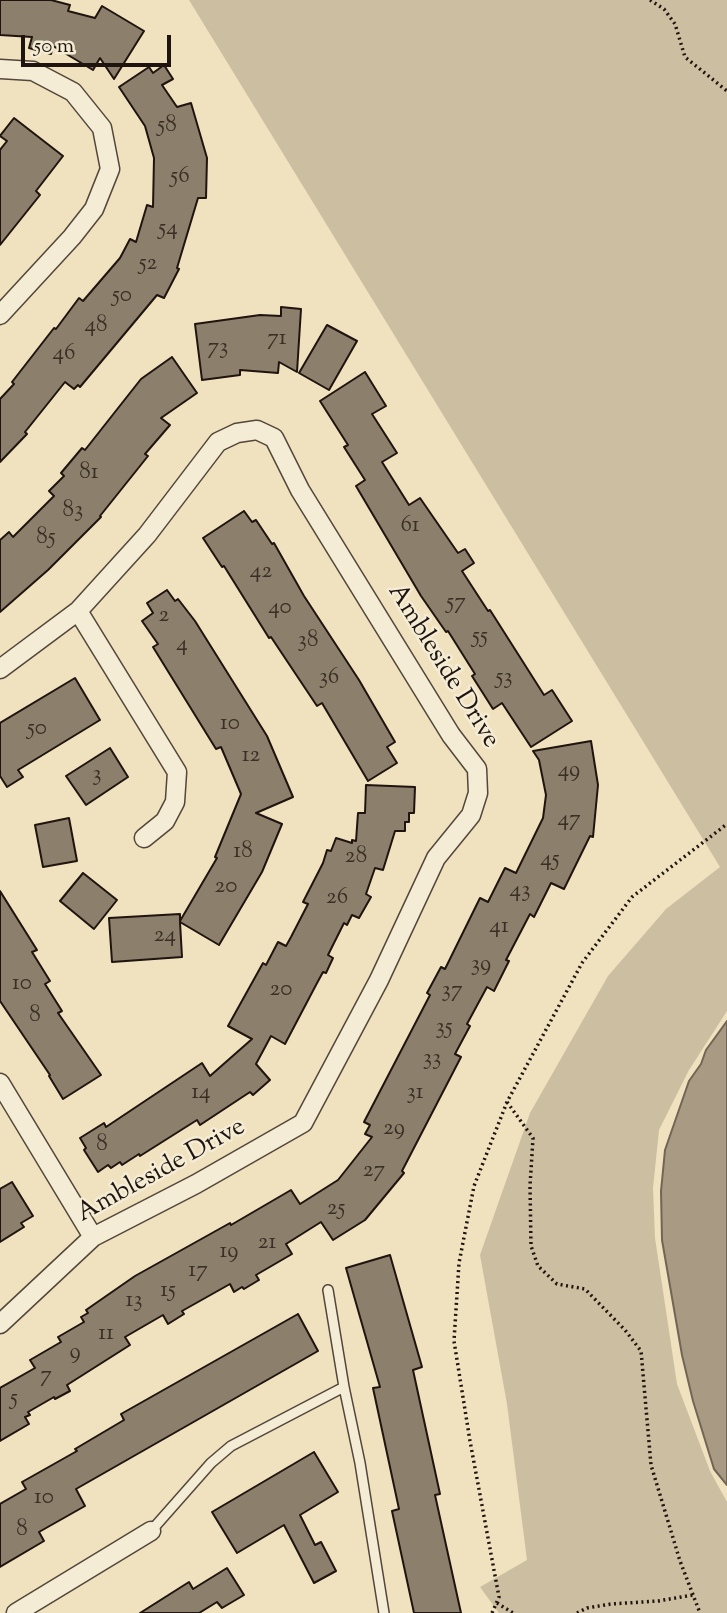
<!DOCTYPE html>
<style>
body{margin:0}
#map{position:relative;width:727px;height:1613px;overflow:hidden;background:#f0e1bf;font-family:"Sorts Mill Goudy",serif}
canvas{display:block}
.scale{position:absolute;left:21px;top:35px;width:150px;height:32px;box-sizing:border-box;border:4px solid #1f140f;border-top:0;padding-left:9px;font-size:21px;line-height:24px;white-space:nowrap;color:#1f140f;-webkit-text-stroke:5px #f5ecd5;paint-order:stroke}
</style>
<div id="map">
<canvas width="727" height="1613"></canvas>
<div class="scale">50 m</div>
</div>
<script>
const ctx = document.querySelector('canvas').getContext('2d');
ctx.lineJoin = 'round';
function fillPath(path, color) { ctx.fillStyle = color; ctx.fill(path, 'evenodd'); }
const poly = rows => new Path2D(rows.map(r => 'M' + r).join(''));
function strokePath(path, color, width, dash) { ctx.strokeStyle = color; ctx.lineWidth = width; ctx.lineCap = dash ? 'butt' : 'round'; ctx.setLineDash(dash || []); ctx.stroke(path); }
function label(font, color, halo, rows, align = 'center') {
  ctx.font = font + ' "Sorts Mill Goudy",serif'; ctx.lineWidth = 5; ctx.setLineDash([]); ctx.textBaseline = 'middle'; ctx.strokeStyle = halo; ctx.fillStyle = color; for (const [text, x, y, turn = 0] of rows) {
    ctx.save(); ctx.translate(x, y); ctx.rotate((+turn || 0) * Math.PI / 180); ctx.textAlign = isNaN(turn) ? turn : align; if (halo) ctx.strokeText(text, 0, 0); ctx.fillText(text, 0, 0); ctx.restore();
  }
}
const green = poly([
 [189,0,727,0,727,1011,689,1070,659,1130,653,1188,655,1238,677,1384,710,1471,727,1502,727,1613,499,1613,480,1587,527,1560,507,1404,480,1255,530,1113,608,976,666,909,720,867]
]);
const water = poly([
 [727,1021,727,1485,714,1469,693,1401,682,1355,662,1240,661,1191,665,1150,689,1081,701,1064,706,1050,727,1021]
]);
const building = poly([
 [0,0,51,0,70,5,68,11,95,18,102,6,144,31,114,79,100,58,93,70,53,46,51,54,29,48,32,37,0,35,0,0],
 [164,65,173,79,162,85,177,107,191,103,207,158,206,198,198,198,177,268,179,269,164,298,157,295,80,387,78,385,74,389,65,382,25,432,27,434,0,462,0,399,14,384,12,382,54,328,56,329,79,298,83,301,120,258,130,239,136,242,147,205,153,207,154,158,145,126,119,87,149,67,153,73,164,65],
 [14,118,63,156,36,191,40,195,0,245,0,150,7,141,0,136,14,118],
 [281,307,301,309,297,372,279,362,278,373,240,370,240,375,202,380,195,324,260,315,281,316,281,307],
 [327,325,357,341,329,390,299,373,327,325],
 [172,357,197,393,161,418,170,425,145,454,148,456,100,516,101,517,48,570,0,612,0,540,9,532,13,537,54,496,49,491,64,476,61,473,82,448,85,450,141,379,172,357],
 [365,372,386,406,372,414,397,453,382,462,409,505,420,498,458,553,465,549,474,563,462,571,488,611,490,610,544,695,552,690,572,721,531,747,502,703,493,709,472,676,475,674,448,631,446,632,421,596,356,486,365,480,344,447,348,445,320,401,365,372],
 [244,511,252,522,256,520,272,544,274,543,304,596,359,680,395,742,387,747,397,763,368,781,322,703,317,706,271,637,269,638,224,566,222,567,203,538,244,511],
 [167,590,175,601,178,599,195,621,267,736,293,797,256,813,282,824,262,872,219,945,180,922,182,957,112,962,109,918,180,914,180,921,217,858,215,857,241,794,221,747,216,749,153,647,158,644,142,621,153,613,147,603,167,590],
 [75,678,100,720,18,770,23,777,7,787,0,776,0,723,75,678],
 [591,741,598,785,593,837,590,836,564,889,551,883,534,917,530,914,506,960,509,961,494,991,487,987,467,1024,470,1026,455,1054,461,1057,402,1171,404,1173,365,1220,333,1240,321,1222,286,1244,292,1254,256,1275,259,1280,244,1289,242,1287,234,1292,230,1284,182,1311,184,1314,168,1324,163,1315,125,1337,130,1345,67,1385,70,1391,55,1399,54,1397,28,1412,30,1415,25,1417,29,1424,0,1441,0,1388,35,1368,30,1360,61,1342,58,1337,84,1322,81,1317,88,1313,86,1310,135,1276,230,1223,231,1225,291,1190,300,1204,338,1180,372,1137,365,1134,370,1125,364,1122,430,995,427,993,441,967,445,969,480,898,488,902,505,868,516,873,543,818,546,795,539,760,533,751,591,741],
 [110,748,128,777,86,805,66,776,110,748],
 [366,785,415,787,414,813,409,813,409,822,405,822,405,831,395,831,383,870,375,868,366,894,371,897,359,918,352,915,347,925,344,923,328,955,333,958,326,973,323,972,316,985,285,1044,271,1036,256,1064,270,1080,253,1095,250,1092,200,1125,197,1120,140,1156,139,1154,122,1165,120,1162,111,1168,108,1165,98,1172,84,1150,86,1148,80,1138,104,1123,106,1127,202,1063,210,1076,252,1039,228,1026,263,963,266,965,278,942,286,946,291,937,308,904,303,902,323,863,327,850,331,851,336,838,352,843,352,840,356,841,358,813,365,813,366,785],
 [69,818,77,861,43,867,35,825,69,818],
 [83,873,117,900,94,929,60,901,83,873],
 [0,891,37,950,32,952,50,981,45,984,62,1011,58,1013,101,1075,63,1099,49,1076,50,1075,0,1001,0,891],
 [12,1182,33,1216,21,1223,24,1227,0,1242,0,1189,12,1182],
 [390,1255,422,1367,413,1370,440,1494,435,1495,461,1613,414,1613,392,1511,399,1509,373,1388,380,1387,346,1268,390,1255],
 [298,1314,318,1351,76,1489,85,1506,39,1532,44,1541,0,1567,0,1504,26,1489,22,1482,77,1451,75,1449,124,1420,121,1414,298,1314],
 [314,1452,338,1492,300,1515,315,1545,321,1542,336,1571,314,1583,284,1525,237,1553,212,1512,314,1452],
 [227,1568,244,1595,222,1608,217,1602,199,1613,140,1613,189,1582,193,1589,227,1568]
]);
const path = poly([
 [650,0,664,9,675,24,685,57,727,91],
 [507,1102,533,1138,530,1186,531,1246,538,1266,557,1284,585,1289,625,1330,641,1351,651,1465,680,1561,700,1613],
 [497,1603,513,1613],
 [492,1613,499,1597,470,1441,454,1341,459,1263,474,1186,507,1102,582,963,632,897,727,824],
 [577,1613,587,1608,611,1604,658,1601,693,1595]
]);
const lane = poly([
 [328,1290,344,1387],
 [151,1531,211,1463,231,1446,344,1387,360,1463,384,1613]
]);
const street = poly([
 [0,69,33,71,73,92,102,128,110,169,94,209,72,237,0,315],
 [78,611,177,772,175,802,165,821,144,838],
 [0,669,78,611,147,535,218,442,237,433,257,430,274,438,300,490,451,735,477,769,478,793,471,815,436,858,379,980,303,1123,196,1184,93,1237,0,1324],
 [0,1083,93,1237],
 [16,1613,151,1531]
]);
const numberNames = [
 ["58",167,127],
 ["56",180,178],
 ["54",168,230],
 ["52",148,265],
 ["50",122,297],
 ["48",96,327],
 ["71",277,340],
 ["73",218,349],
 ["46",64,355],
 ["81",89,474],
 ["83",73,512],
 ["61",410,527],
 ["85",46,539],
 ["42",261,573],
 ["57",456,604],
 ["40",280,609],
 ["2",164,617],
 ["55",480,638],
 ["38",308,642],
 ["4",182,646],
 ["36",329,679],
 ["53",504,679],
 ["10",230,725],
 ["50",37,730],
 ["12",251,757],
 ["49",569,772],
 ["3",97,776],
 ["47",569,821],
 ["18",243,853],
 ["28",356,858],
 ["45",550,861],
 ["20",226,888],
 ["43",520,892],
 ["26",337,899],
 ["41",499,928],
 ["24",165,937],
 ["39",481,966],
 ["10",22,985],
 ["20",281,991],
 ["37",452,992],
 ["8",35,1017],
 ["35",444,1029],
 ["33",432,1060],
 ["14",201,1094],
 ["31",415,1094],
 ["29",394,1130],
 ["8",102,1146],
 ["27",374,1172],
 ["25",336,1210],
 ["21",267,1244],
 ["19",229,1253],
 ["17",198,1272],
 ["15",168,1292],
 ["13",134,1302],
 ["11",106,1335],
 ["9",75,1354],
 ["7",46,1377],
 ["5",14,1400],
 ["10",44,1499],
 ["8",22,1531]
];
const streetNames = [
 ["Ambleside Drive",442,667,58],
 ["Ambleside Drive",162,1172,-29]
];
fillPath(green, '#ccbea1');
fillPath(water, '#a99b83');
strokePath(water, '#726555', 2);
fillPath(building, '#8c7f6b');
strokePath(building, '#1f140f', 2);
strokePath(lane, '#53473b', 12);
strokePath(street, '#53473b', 21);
strokePath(path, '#1f140f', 3.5, [2, 3.5]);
strokePath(lane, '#f5ecd5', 9);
strokePath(street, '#f5ecd5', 18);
label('23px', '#3a2f26', null, numberNames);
label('26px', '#1f140f', '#f5ecd5', streetNames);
</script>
